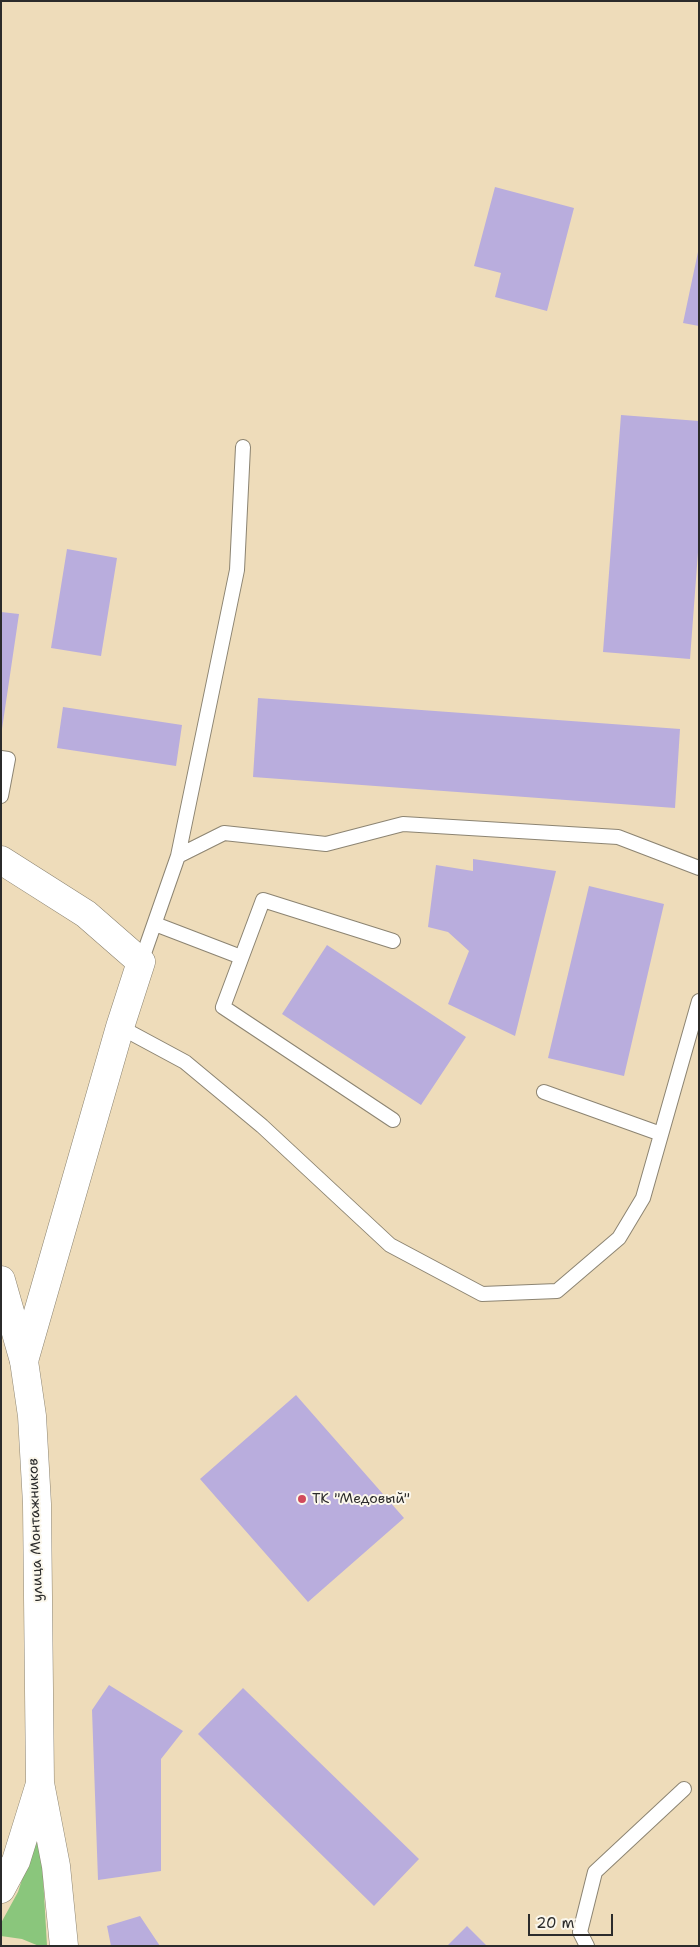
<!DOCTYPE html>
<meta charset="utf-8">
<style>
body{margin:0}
#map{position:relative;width:700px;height:1947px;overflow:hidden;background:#eedcba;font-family:"Shantell Sans",sans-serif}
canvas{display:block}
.frame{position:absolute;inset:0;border:2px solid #2b2b2b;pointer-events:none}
.scale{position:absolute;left:528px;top:1914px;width:85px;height:22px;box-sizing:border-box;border:2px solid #2b2b2b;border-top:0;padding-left:6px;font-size:15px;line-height:18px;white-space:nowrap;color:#2b2b2b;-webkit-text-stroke:4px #fbf7ec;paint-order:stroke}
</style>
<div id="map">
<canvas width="700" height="1947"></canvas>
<div class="frame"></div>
<div class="scale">20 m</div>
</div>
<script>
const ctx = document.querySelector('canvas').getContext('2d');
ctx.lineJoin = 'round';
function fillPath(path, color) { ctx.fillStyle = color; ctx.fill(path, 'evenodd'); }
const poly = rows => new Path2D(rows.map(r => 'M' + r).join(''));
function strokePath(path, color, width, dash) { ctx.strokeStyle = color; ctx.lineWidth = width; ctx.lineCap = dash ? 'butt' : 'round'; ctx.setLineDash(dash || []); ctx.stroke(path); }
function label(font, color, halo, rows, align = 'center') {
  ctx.font = font + ' "Shantell Sans",sans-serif'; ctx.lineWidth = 4; ctx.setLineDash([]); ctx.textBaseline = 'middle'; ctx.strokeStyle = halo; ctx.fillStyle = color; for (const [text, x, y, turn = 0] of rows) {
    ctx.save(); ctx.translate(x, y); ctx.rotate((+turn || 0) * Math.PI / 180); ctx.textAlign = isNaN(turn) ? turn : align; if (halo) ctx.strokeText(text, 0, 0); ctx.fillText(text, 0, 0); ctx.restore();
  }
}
const green = poly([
 [40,1824,47,1946,39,1946,22,1939,1,1936,1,1923,18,1892]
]);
const building = poly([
 [495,187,574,208,547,311,495,297,501,273,474,266],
 [698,252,699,252,699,326,683,323],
 [621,415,699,421,699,539,690,659,603,652],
 [67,549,117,558,101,656,51,648],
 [1,612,19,614,2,729,1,729],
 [258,698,680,729,675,808,253,777],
 [63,707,182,725,176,766,57,748],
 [473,859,556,871,515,1036,448,1004,469,951,448,932,428,927,436,865,473,871],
 [589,886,664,904,624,1076,548,1058],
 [327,945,466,1037,421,1105,282,1014],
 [296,1395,404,1518,308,1602,200,1479],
 [109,1685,183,1731,161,1759,161,1871,98,1880,92,1710],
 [243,1688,419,1859,374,1906,198,1734],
 [140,1916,160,1946,111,1946,107,1926],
 [467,1926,487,1946,447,1946]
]);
const service = poly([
 [1,758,8,759,1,796],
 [178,856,237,570,243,447],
 [155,924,241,957],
 [393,941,263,900,223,1007,393,1120],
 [141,962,178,856,224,833,326,844,403,824,618,837,699,868],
 [120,1027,185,1062,262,1126,390,1245,482,1294,557,1291,619,1238,643,1198,699,1001],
 [544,1092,661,1134],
 [587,1946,580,1932,595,1872,684,1789]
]);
const minor = poly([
 [1,860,86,914,141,962,120,1027,24,1361]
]);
const secondary = poly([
 [1,1280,24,1361,32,1416,37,1504,40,1783,56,1866,64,1946],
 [1,1889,16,1861,39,1787]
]);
const markers = [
 [302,1499,5,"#d1495b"]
];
const poiNames = [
 ["ТК \"Медовый\"",312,1499]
];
const streetNames = [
 ["улица Монтажников",36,1530,-92]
];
fillPath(green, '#8ac67c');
fillPath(building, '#b9addd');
strokePath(service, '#8c8472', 16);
strokePath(minor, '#8c8472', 29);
strokePath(secondary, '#8c8472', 29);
strokePath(service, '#fff', 14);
strokePath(minor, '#fff', 28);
strokePath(secondary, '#fff', 28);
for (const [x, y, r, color] of markers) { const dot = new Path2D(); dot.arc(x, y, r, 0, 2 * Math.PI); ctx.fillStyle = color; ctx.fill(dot); strokePath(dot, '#fbf7ec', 2); }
label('14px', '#2b2b2b', '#fbf7ec', poiNames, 'left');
label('14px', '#2b2b2b', '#fbf7ec', streetNames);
</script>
